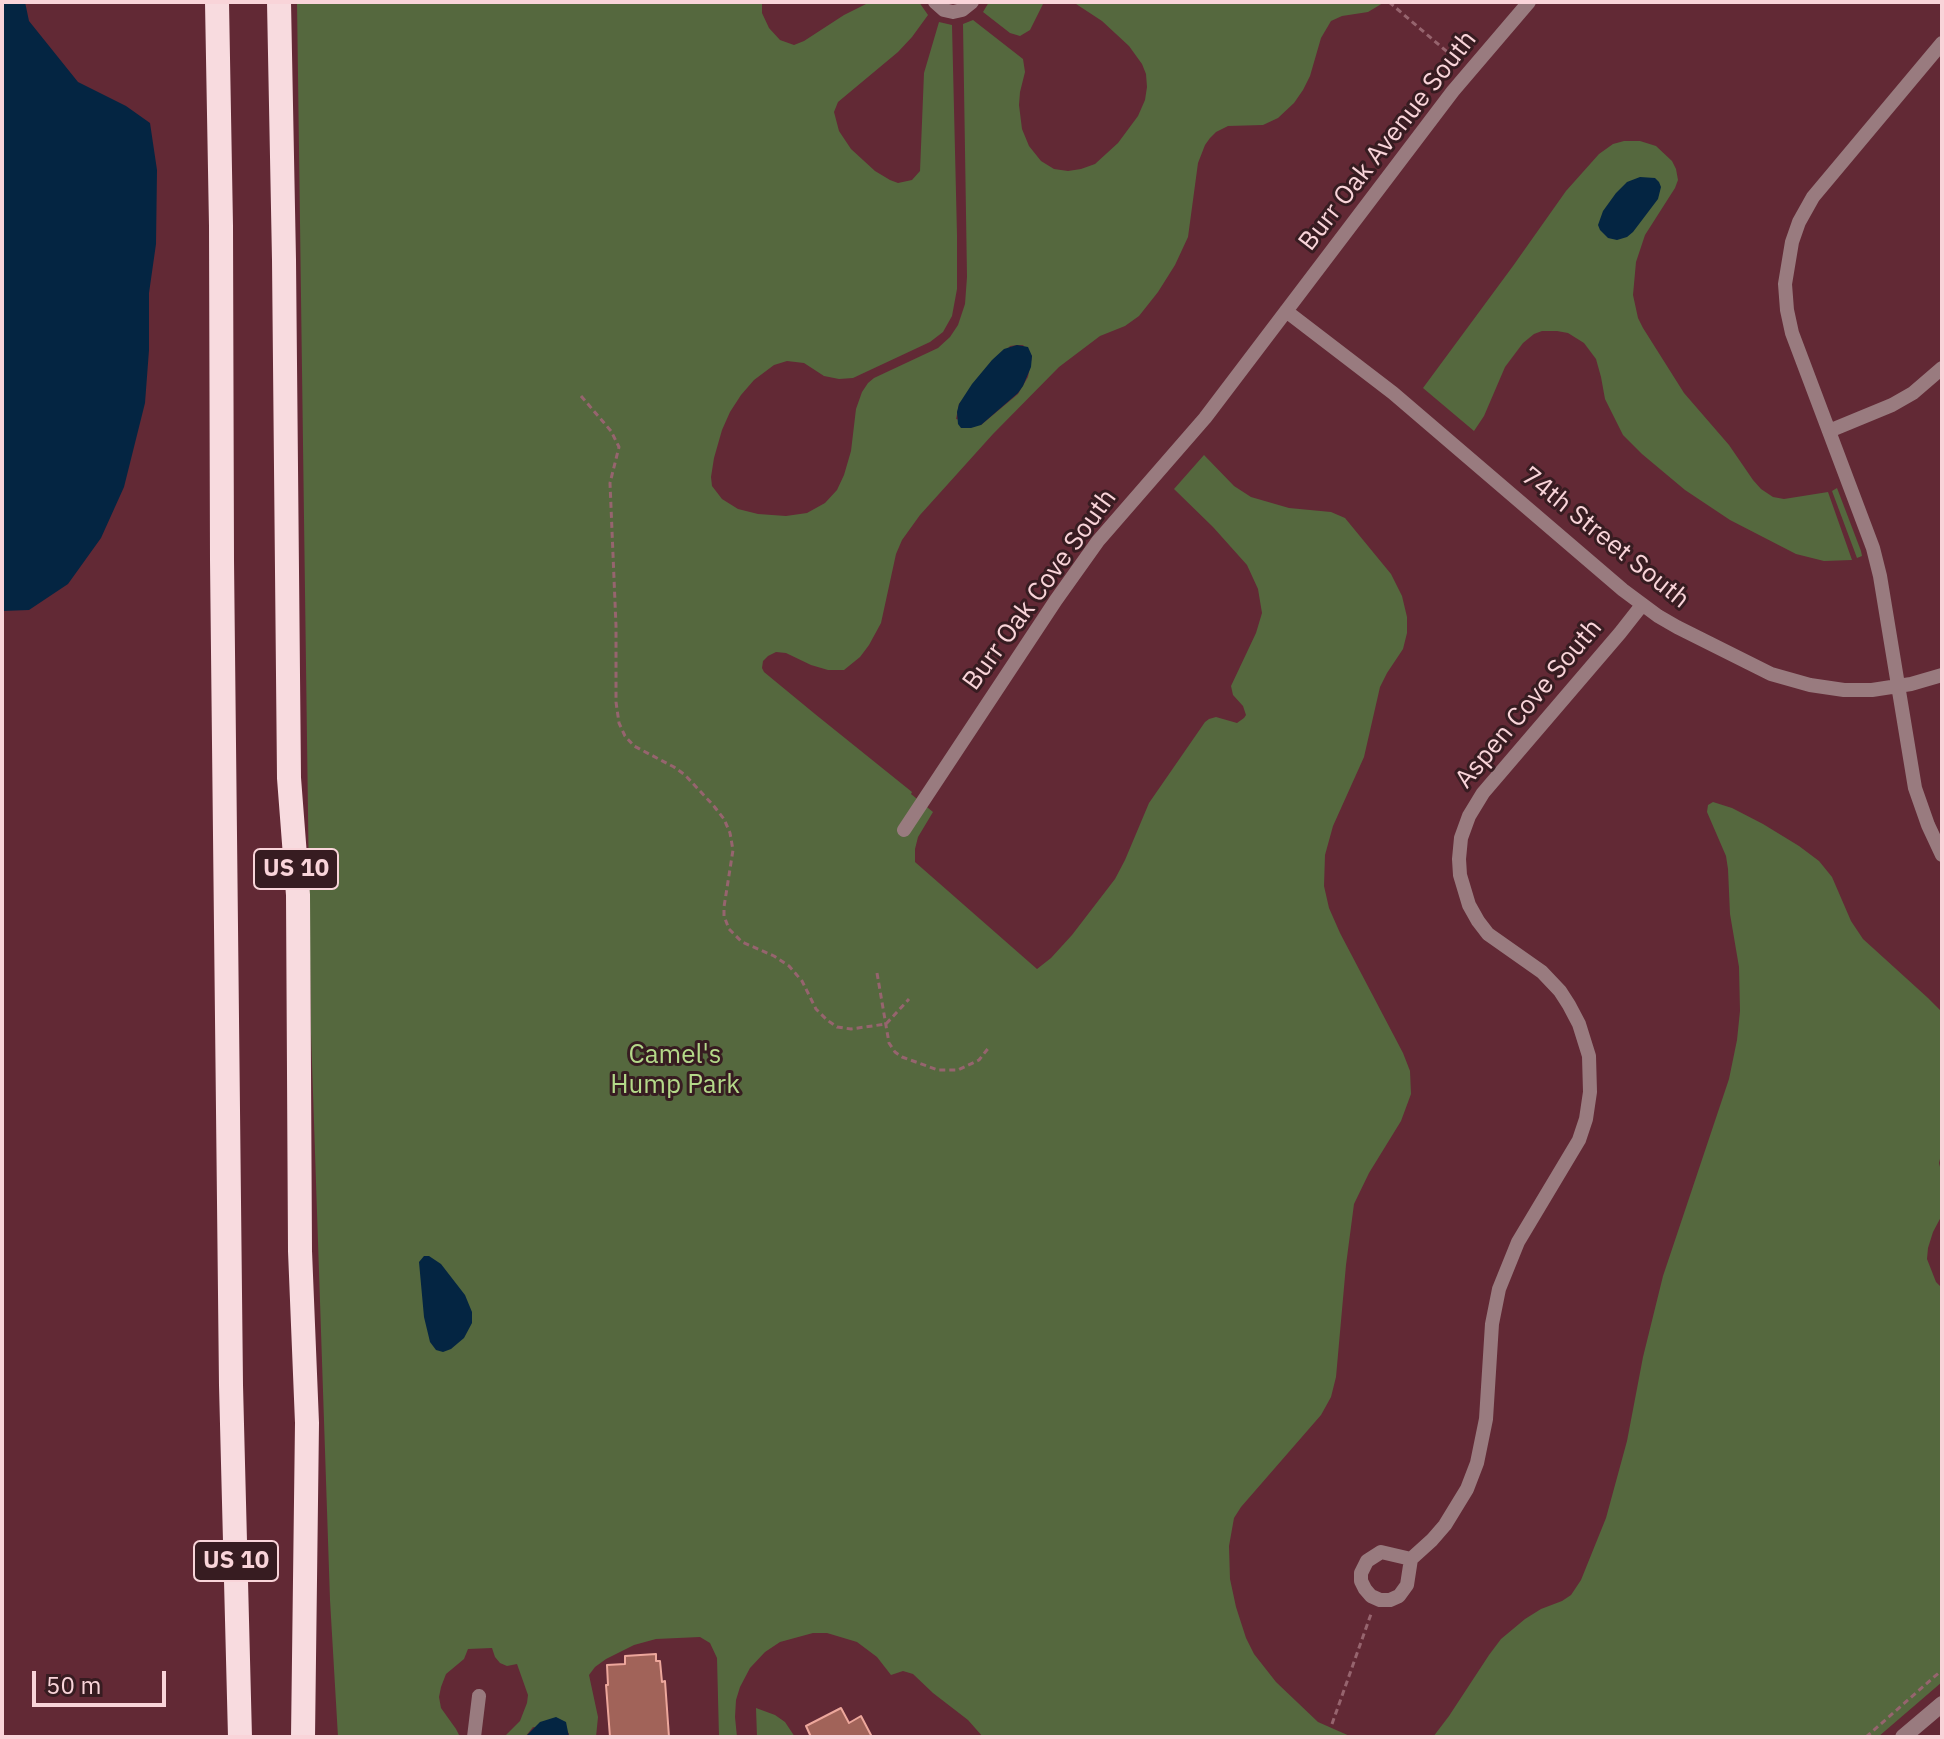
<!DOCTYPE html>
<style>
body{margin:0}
#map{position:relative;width:1944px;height:1739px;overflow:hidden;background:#622935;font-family:"IBM Plex Sans",sans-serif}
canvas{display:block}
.frame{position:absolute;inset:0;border:4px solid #f9d4d9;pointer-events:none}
.scale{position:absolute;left:32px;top:1671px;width:134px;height:36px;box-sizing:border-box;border:4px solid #f9d4d9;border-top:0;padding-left:10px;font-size:24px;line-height:28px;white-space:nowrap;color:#f9d4d9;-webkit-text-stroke:6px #371c21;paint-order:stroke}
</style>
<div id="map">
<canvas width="1944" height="1739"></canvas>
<div class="frame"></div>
<div class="scale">50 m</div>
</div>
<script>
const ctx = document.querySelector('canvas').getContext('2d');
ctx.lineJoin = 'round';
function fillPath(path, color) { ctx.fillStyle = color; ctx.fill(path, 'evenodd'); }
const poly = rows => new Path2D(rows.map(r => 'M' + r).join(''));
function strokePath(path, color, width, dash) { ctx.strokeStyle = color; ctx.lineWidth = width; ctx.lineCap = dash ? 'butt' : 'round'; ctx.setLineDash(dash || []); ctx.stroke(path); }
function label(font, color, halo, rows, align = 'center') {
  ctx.font = font + ' "IBM Plex Sans",sans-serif'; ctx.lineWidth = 6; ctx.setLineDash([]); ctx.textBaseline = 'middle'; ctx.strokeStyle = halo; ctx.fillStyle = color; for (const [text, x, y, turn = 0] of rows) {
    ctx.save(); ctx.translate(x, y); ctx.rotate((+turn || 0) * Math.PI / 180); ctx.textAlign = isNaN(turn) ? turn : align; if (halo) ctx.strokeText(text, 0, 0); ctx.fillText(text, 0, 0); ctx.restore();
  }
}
const green = poly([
 [297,2,762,2,762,13,769,28,780,40,794,45,804,41,844,15,870,2,919,2,928,15,912,37,898,52,838,102,834,112,839,131,851,149,875,171,890,180,898,183,912,180,920,171,924,73,939,22,952,25,957,235,957,289,952,316,943,332,930,342,853,378,839,379,824,376,804,363,787,361,774,365,754,380,741,395,730,412,722,430,714,458,711,477,712,486,722,499,738,509,758,514,786,516,807,513,825,503,837,490,844,475,851,451,856,409,862,392,868,383,874,378,938,348,950,337,958,325,965,304,967,277,963,24,973,20,1023,59,1025,72,1020,92,1019,105,1022,129,1029,146,1041,161,1054,169,1068,171,1081,169,1095,164,1118,143,1138,116,1145,100,1147,87,1146,74,1142,64,1129,46,1102,21,1073,2,1383,3,1368,12,1342,16,1331,21,1321,38,1310,76,1303,90,1294,103,1278,118,1263,125,1228,126,1216,132,1210,138,1205,145,1198,163,1188,237,1175,265,1158,292,1139,316,1125,326,1100,336,1059,367,993,434,920,515,902,540,896,554,881,623,869,645,860,657,844,670,828,670,811,665,786,653,776,652,768,656,763,661,762,668,764,672,815,714,912,792,911,794,933,812,918,837,915,849,915,862,1037,969,1051,958,1072,935,1115,879,1125,860,1149,803,1205,722,1209,719,1216,717,1237,723,1244,718,1246,715,1243,706,1233,695,1231,686,1256,633,1262,613,1258,589,1247,565,1213,527,1174,489,1204,455,1234,486,1251,497,1289,508,1331,512,1345,518,1391,574,1402,596,1407,617,1407,633,1403,649,1387,673,1380,687,1364,757,1333,826,1325,855,1324,886,1329,908,1340,933,1403,1053,1410,1071,1411,1094,1401,1121,1369,1173,1354,1204,1346,1265,1336,1377,1331,1397,1321,1415,1241,1507,1234,1518,1229,1546,1230,1579,1236,1607,1246,1638,1254,1654,1276,1682,1318,1722,1352,1737,983,1737,968,1720,933,1693,913,1674,903,1671,891,1675,877,1657,857,1642,827,1633,813,1633,780,1642,765,1652,750,1668,740,1687,736,1700,735,1717,737,1737,719,1737,717,1658,710,1643,700,1637,656,1639,634,1645,606,1659,595,1667,589,1675,598,1717,596,1737,569,1737,569,1733,533,1727,525,1737,504,1737,520,1721,527,1703,528,1695,517,1664,507,1666,500,1663,495,1657,492,1648,468,1649,464,1659,446,1674,441,1687,439,1697,441,1708,456,1729,460,1737,338,1737,330,1600,311,1033],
 [1017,345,1023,345,1032,356,1028,377,1018,394,981,425,956,419,959,404,1010,346],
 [989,2,1044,2,1030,30,1020,36,1010,33,983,12],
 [1624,141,1640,141,1656,146,1672,161,1676,169,1678,180,1675,188,1645,235,1636,262,1633,295,1638,318,1643,328,1684,393,1729,445,1753,480,1761,489,1773,497,1784,499,1828,492,1852,560,1824,561,1796,554,1730,520,1685,490,1642,454,1623,435,1605,399,1601,377,1596,359,1584,343,1568,333,1557,331,1542,331,1534,334,1523,343,1505,367,1484,416,1474,431,1423,388,1513,266,1566,191,1599,154,1613,144],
 [1837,488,1861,551,1862,556,1857,558,1832,491],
 [1713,802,1732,808,1763,824,1799,846,1819,861,1832,877,1851,921,1863,939,1928,998,1942,1012,1942,1150,1939,1163,1942,1175,1942,1215,1933,1232,1928,1248,1927,1259,1936,1282,1942,1288,1942,1682,1878,1737,1433,1737,1449,1716,1489,1655,1501,1639,1525,1619,1541,1609,1562,1601,1571,1595,1581,1580,1606,1518,1627,1441,1643,1357,1663,1276,1729,1079,1737,1040,1740,1011,1739,967,1730,914,1728,869,1726,856,1707,812,1708,805],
 [756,1708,775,1715,785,1722,795,1737,757,1737]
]);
const water = poly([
 [2,2,25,2,29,21,78,82,126,106,150,123,157,170,156,244,149,293,149,350,145,403,124,487,101,538,68,584,29,610,2,611],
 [1640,177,1655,178,1659,182,1661,187,1658,199,1633,232,1627,237,1617,240,1608,238,1600,230,1598,225,1603,211,1616,193,1627,182],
 [1017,345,1028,347,1032,356,1031,367,1023,386,1018,393,981,425,971,428,961,428,958,424,957,412,959,404,972,384,992,360,1004,349],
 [424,1256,429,1256,441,1264,465,1295,472,1312,472,1323,464,1338,451,1349,443,1352,436,1350,430,1342,424,1317,419,1262],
 [556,1717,566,1722,569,1737,525,1737,540,1722]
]);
const building = poly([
 [656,1654,656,1661,660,1661,662,1682,665,1681,669,1737,610,1737,606,1685,608,1685,607,1665,625,1664,625,1656,656,1654],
 [841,1708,849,1723,861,1716,872,1737,811,1737,806,1726,841,1708]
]);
const path = poly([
 [1389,2,1459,62],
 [581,396,611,431,619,447,610,483,616,626,616,702,619,723,625,736,634,746,674,767,685,775,713,805,724,819,730,833,733,850,724,907,724,916,729,929,742,942,774,956,789,966,802,981,816,1009,827,1020,837,1027,851,1029,886,1024,909,999],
 [877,973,889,1043,895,1052,902,1057,938,1070,958,1070,979,1060,990,1046],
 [1332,1724,1371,1614],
 [1866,1737,1942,1670]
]);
const minor = poly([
 [935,2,944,10,953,12,962,10,972,2],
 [1942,43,1813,197,1799,222,1792,242,1785,284,1787,310,1792,333,1873,548,1880,576,1915,788,1928,825,1942,855],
 [1286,311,1393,393,1623,590,1658,616,1677,627,1771,674,1810,685,1844,690,1872,690,1911,684,1942,675],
 [1829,431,1892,405,1913,393,1942,368],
 [904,830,1056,600,1098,541,1205,418,1453,91,1529,2],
 [1411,1559,1407,1585,1399,1596,1390,1600,1380,1600,1371,1596,1365,1589,1361,1581,1361,1573,1367,1561,1381,1552,1411,1559,1432,1540,1445,1525,1467,1489,1477,1463,1486,1419,1492,1324,1499,1289,1518,1242,1579,1140,1586,1119,1590,1092,1589,1056,1579,1024,1569,1005,1560,991,1542,972,1488,934,1478,921,1469,905,1460,875,1459,859,1461,838,1469,816,1483,793,1620,633,1642,605],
 [474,1737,479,1696]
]);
const tertiary = poly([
 [1903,1737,1942,1704]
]);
const motorway = poly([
 [217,2,221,226,222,560,231,1385,240,1737],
 [279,2,284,260,289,778,298,895,300,1251,307,1423,303,1737]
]);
const shields = [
 [296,869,84],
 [236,1561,84]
];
const shieldNames = [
 ["US 10",296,869],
 ["US 10",236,1561]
];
const streetNames = [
 ["Burr Oak Avenue South",1388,141,-52],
 ["74th Street South",1605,538,39],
 ["Burr Oak Cove South",1040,590,-54],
 ["Aspen Cove South",1529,704,-50]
];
const parkNames = [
 ["Camel's",675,1055],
 ["Hump Park",675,1085]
];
fillPath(green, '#55683e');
fillPath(water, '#042542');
fillPath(building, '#a16359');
strokePath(building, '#eda79c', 2);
strokePath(path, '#96646e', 3, [6, 4]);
strokePath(minor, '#997b7f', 14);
strokePath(tertiary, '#997b7f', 16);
strokePath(motorway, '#f8dbdf', 24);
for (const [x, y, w] of shields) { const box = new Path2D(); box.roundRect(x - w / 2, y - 20, w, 40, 6); ctx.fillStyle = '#371c21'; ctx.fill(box); strokePath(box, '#f9d4d9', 2); }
label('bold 24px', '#f9d4d9', null, shieldNames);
label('26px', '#f9d4d9', '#371c21', streetNames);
label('26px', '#b4d989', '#371c21', parkNames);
</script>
